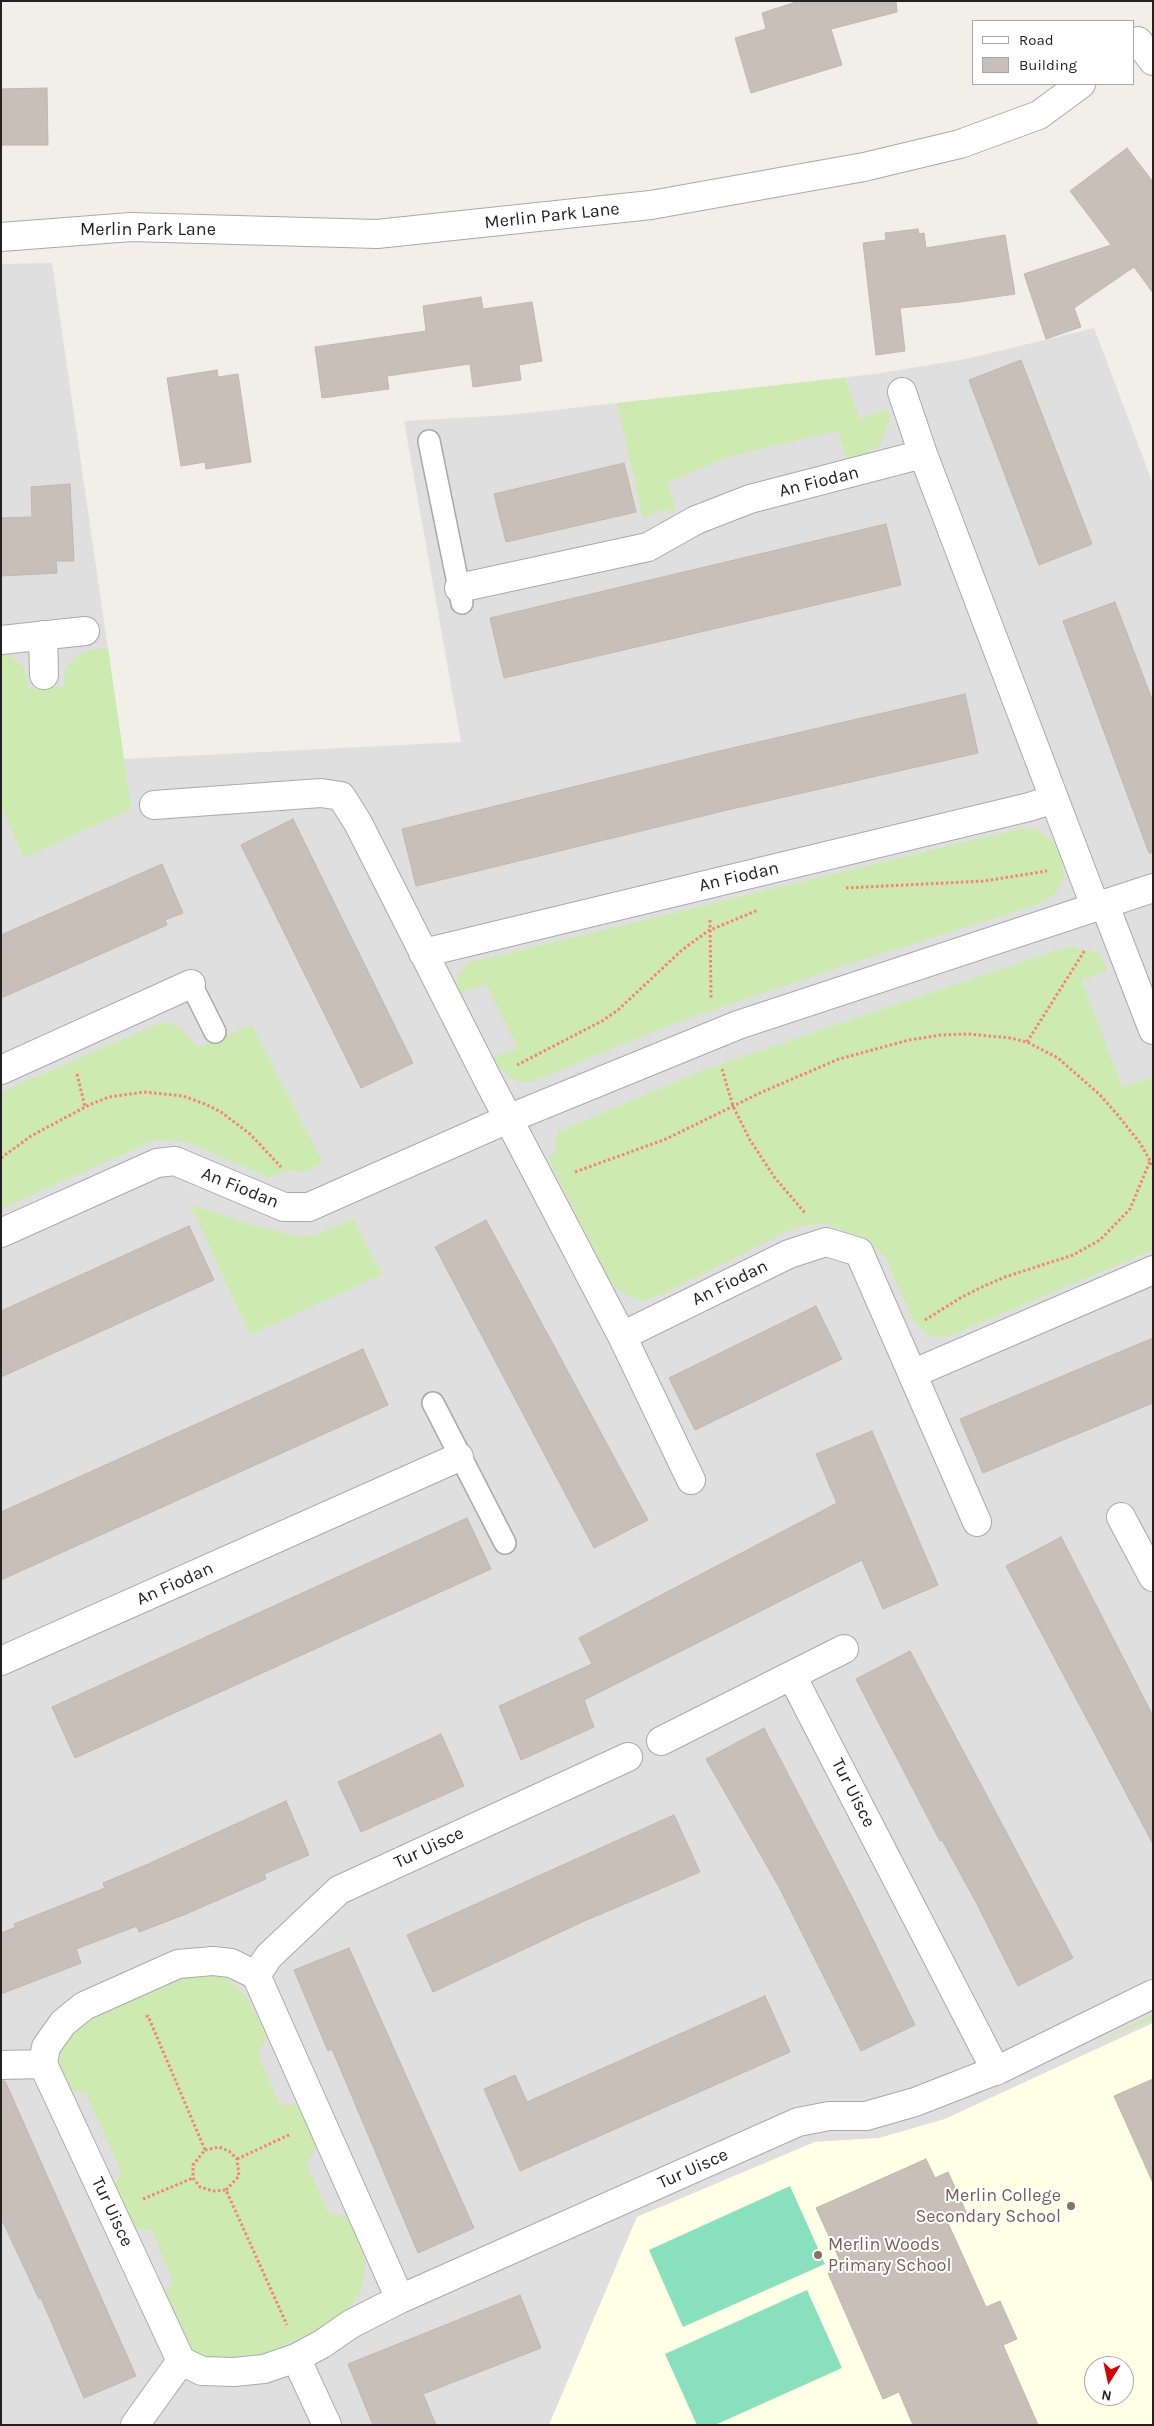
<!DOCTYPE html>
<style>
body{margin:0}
#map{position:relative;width:1154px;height:2426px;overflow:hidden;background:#f2efe9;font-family:Karla,sans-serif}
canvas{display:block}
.frame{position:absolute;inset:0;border:2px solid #222;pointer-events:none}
.legend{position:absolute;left:972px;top:20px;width:162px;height:65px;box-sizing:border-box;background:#fff;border:1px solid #a7a7a7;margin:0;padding:6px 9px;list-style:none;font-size:15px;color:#222}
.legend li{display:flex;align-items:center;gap:10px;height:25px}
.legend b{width:25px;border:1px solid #a7a7a7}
.north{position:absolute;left:1084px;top:2356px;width:50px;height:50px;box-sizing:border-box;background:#fff;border:1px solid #a7a7a7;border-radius:50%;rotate:190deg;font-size:14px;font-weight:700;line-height:20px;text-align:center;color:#222}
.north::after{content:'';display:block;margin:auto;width:18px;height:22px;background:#d40000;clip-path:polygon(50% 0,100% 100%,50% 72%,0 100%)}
</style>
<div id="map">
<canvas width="1154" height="2426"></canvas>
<div class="frame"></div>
<ul class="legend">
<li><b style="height:6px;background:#fff"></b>Road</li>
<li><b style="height:14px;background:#c7bfb8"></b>Building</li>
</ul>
<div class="north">N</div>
</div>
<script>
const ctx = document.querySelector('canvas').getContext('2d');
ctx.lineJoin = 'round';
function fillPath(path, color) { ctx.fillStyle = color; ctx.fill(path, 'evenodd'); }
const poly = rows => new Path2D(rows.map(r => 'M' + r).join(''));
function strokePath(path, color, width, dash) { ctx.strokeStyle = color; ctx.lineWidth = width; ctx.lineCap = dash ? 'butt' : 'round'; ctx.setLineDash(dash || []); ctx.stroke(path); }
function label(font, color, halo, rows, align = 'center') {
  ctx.font = font + ' Karla,sans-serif'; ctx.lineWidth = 4; ctx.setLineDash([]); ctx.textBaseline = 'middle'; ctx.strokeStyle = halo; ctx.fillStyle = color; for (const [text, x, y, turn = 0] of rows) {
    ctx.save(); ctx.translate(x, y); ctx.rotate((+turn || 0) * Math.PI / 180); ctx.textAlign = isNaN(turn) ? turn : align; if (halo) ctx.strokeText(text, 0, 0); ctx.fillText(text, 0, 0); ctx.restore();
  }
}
const residential = poly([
 [52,263,124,759,461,742,404,421,510,415,874,374,966,359,1094,328,1153,484,1153,2023,945,2119,879,2138,815,2142,637,2217,549,2425,1,2425,1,264]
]);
const education = poly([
 [1153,2023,1153,2425,549,2425,637,2217,815,2142,879,2138,945,2119],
 [1094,2366,1124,2366,1124,2396,1094,2396]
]);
const grass = poly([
 [845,378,860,419,888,409,890,420,880,445,870,451,846,460,838,431,725,458,667,483,676,512,662,510,643,518,617,403],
 [108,648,131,809,24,858,1,806,1,655,10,656,23,666,29,689,64,686,65,669,75,657,90,650],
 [1019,829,1035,829,1052,840,1059,850,1064,876,1055,894,1046,902,840,967,673,1024,532,1082,520,1082,509,1077,491,1058,518,1048,486,984,460,994,457,986,458,976,463,969,468,963,476,961],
 [1073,947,1100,953,1108,971,1082,980,1122,1087,1150,1078,1153,1084,1153,1250,947,1337,929,1336,913,1320,885,1257,878,1249,867,1240,825,1223,796,1227,663,1294,649,1299,640,1300,629,1296,619,1291,611,1282,550,1163,548,1156,555,1154,557,1132,709,1068,1060,949],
 [160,1023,171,1023,184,1031,197,1048,252,1025,323,1163,308,1170,299,1172,290,1170,269,1178,195,1145,178,1141,155,1140,1,1209,1,1092],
 [190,1204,249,1224,301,1237,312,1236,354,1219,382,1275,250,1335],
 [203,1973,228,1979,246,1996,267,2035,258,2055,280,2105,297,2104,317,2149,306,2163,328,2212,349,2217,366,2263,361,2292,346,2313,325,2327,265,2353,216,2363,185,2353,158,2299,173,2283,152,2230,131,2227,114,2188,121,2172,85,2091,67,2092,59,2072,62,2050,79,2026,182,1977],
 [1153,2014,1153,2019,1090,2046]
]);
const pitch = poly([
 [790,2186,825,2264,683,2327,649,2250],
 [807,2290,842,2368,715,2425,697,2425,665,2354]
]);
const building = poly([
 [799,1,896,1,897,12,831,29,842,65,751,93,735,38,766,29,762,13,799,1],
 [47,88,48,145,1,145,1,89,47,88],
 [1127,148,1153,182,1153,293,1134,267,1074,308,1081,327,1046,339,1024,274,1111,245,1070,191,1127,148],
 [918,229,919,234,924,233,926,248,1005,235,1015,294,960,302,900,308,905,351,876,355,863,243,886,240,885,233,918,229],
 [481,297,483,309,532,302,542,361,519,365,521,380,473,387,470,364,387,376,389,389,322,398,315,347,426,331,423,306,481,297],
 [1021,360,1092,544,1039,565,969,380,1021,360],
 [217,370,218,377,238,374,251,462,206,469,205,462,181,466,167,378,217,370],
 [624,463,636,512,506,542,494,494,624,463],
 [70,484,74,561,56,561,57,573,1,576,1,518,32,517,31,487,70,484],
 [886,524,901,585,504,678,490,618,886,524],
 [1115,602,1153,702,1153,853,1149,853,1063,621,1115,602],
 [965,694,978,753,723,811,416,886,402,829,715,752,965,694],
 [293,819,413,1063,361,1088,241,845,293,819],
 [162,864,183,913,165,920,167,925,1,998,1,935,162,864],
 [486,1220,648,1520,594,1548,435,1247,486,1220],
 [189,1226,214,1280,1,1377,1,1311,189,1226],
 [816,1306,842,1359,695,1430,669,1378,816,1306],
 [1153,1338,1153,1403,983,1473,960,1419,1153,1338],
 [363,1349,388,1405,1,1580,1,1512,363,1349],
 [872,1431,938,1585,883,1609,862,1560,584,1700,594,1727,521,1760,499,1706,592,1664,579,1638,837,1503,816,1454,872,1431],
 [467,1518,491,1569,75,1758,52,1707,467,1518],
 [1061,1537,1153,1716,1153,1844,1006,1566,1061,1537],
 [910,1651,1073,1958,1018,1986,977,1904,942,1840,940,1841,856,1679,910,1651],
 [764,1728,854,1901,915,2025,861,2051,779,1887,706,1759,764,1728],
 [441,1734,464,1786,361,1832,338,1782,441,1734],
 [286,1801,309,1855,264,1874,266,1879,186,1914,139,1932,137,1926,76,1949,81,1963,1,1994,1,1933,16,1927,14,1924,105,1888,103,1883,146,1865,286,1801],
 [674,1815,700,1872,582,1922,433,1992,407,1935,674,1815],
 [349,1948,474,2228,418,2253,332,2049,328,2051,294,1970,349,1948],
 [765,1996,790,2052,520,2171,484,2089,515,2075,527,2102,765,1996],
 [1153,2079,1153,2183,1114,2096,1153,2079],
 [1,2081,5,2081,136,2376,84,2398,41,2298,39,2299,1,2218,1,2081],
 [926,2159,935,2178,948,2172,967,2214,948,2223,986,2307,1000,2301,1017,2339,1003,2345,1038,2425,913,2425,899,2392,883,2399,828,2273,843,2267,816,2208,926,2159],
 [520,2295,541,2348,423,2394,436,2425,373,2425,348,2364,520,2295]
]);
const path = poly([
 [846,888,984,881,1047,871],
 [710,920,711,998],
 [1027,1042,1085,950],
 [517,1065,602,1021,618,1010,682,950,708,931,758,910],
 [722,1069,733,1106,750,1140,775,1178,805,1213],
 [77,1074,85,1107],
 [1,1158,31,1136,89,1105,109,1097,144,1092,183,1096,205,1104,221,1112,250,1134,281,1167],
 [575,1172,666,1139,762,1092,839,1059,909,1040,941,1035,969,1034,1010,1038,1027,1042,1058,1058,1099,1094,1116,1113,1140,1143,1153,1166],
 [925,1320,962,1297,982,1287,1005,1277,1073,1255,1100,1240,1130,1209,1150,1161],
 [146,2017,148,2016,205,2150,193,2165,193,2178,200,2187,213,2191,226,2190,287,2325],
 [205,2150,219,2147,229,2151,237,2159,239,2176,226,2190],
 [237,2159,291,2134],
 [143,2199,193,2178]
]);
const lane = poly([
 [429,441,462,603],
 [191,984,215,1032],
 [433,1403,505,1543]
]);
const street = poly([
 [1138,41,1153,61],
 [1,237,131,227,377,234,651,205,864,167,960,144,1039,115,1081,84],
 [902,392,923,454,1095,906],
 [459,588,648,547,696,520,750,499,923,454],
 [43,635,44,675],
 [1,640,85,631],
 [154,805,321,793,341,796,358,823,488,1080,622,1336,691,1480],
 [1104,903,1153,1030],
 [423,953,1029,807,1054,799],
 [1,1070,191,984],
 [1,1233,157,1163,175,1161,284,1207,309,1207,508,1119,738,1025,1153,888],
 [622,1336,789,1254,826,1242,859,1252,977,1522],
 [912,1374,1153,1270],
 [1121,1517,1153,1577],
 [1,1661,459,1457],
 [792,1676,996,2071],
 [661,1741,844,1649],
 [213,1961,231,1963,256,1975,400,2299,351,2324,322,2344,296,2358,264,2369,234,2372,202,2371,181,2361,43,2064,46,2047,63,2023,84,2006,178,1964,213,1961],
 [256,1975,269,1956,339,1890,628,1757],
 [1,2065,43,2064],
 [400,2299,798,2122,829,2116,866,2116,915,2102,1002,2068,1153,1994],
 [296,2358,327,2425],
 [135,2425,181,2361]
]);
const markers = [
 [1071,2206,5,"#8d6e63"],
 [818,2255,5,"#8d6e63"]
];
const streetNames = [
 ["Merlin Park Lane",552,216,-6],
 ["Merlin Park Lane",148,230],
 ["An Fiodan",819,482,-14],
 ["An Fiodan",739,877,-13],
 ["An Fiodan",240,1188,22],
 ["An Fiodan",730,1283,-26],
 ["An Fiodan",175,1584,-24],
 ["Tur Uisce",853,1793,63],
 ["Tur Uisce",429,1848,-25],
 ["Tur Uisce",693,2169,-24],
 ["Tur Uisce",112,2212,65]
];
const educationNames = [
 ["Merlin College",1061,2196],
 ["Secondary School",1061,2217],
 ["Merlin Woods",828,2245,"left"],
 ["Primary School",828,2266,"left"]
];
fillPath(residential, '#e0dfdf');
fillPath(education, '#ffffe5');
fillPath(grass, '#cdebb0');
fillPath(pitch, '#88e0be');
fillPath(building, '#c7bfb8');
strokePath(building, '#c4b6ab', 1);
strokePath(lane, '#a9a9a9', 24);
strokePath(street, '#a9a9a9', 30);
strokePath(path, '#fa8072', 3, [2.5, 2.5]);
strokePath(lane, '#fff', 21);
strokePath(street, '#fff', 28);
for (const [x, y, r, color] of markers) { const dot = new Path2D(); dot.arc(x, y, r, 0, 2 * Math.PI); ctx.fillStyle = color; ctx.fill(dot); strokePath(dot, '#fff', 2); }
label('18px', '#222', '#fff', streetNames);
label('18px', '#785e54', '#fff', educationNames, 'right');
</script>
